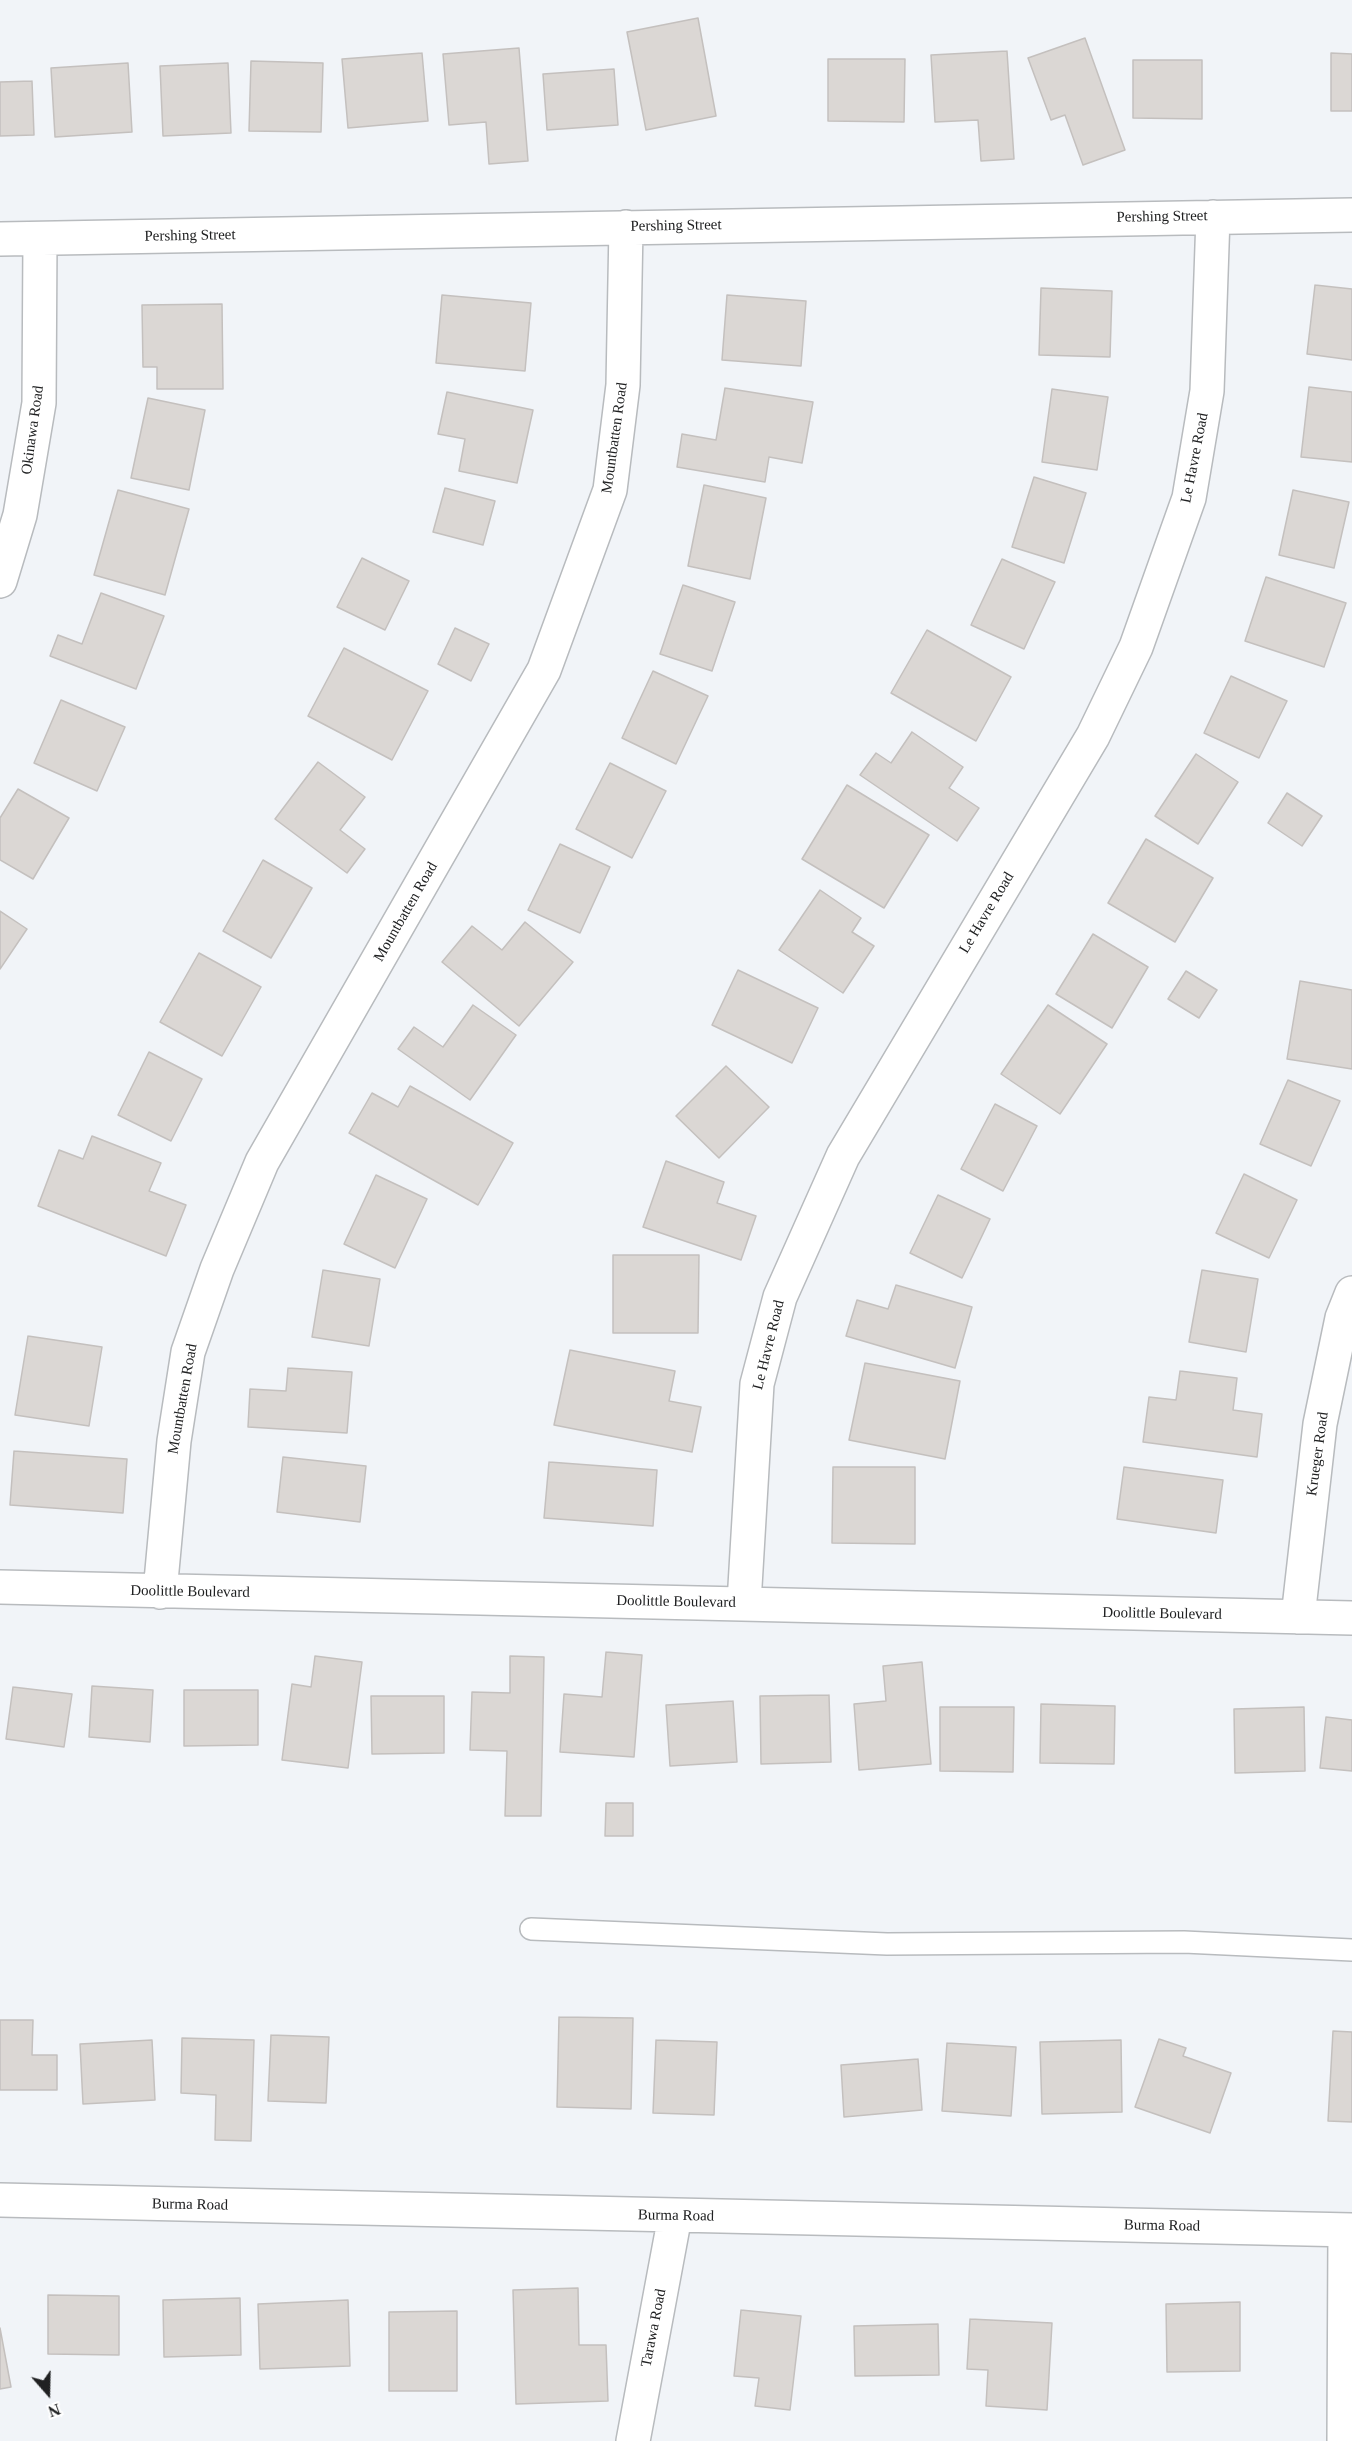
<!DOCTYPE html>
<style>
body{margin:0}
#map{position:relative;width:1352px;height:2441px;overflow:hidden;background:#f1f4f8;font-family:"Times New Roman",serif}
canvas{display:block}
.north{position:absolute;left:18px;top:2363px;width:60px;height:60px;-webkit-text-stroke:4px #fff;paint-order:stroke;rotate:160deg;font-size:16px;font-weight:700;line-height:24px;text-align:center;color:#202122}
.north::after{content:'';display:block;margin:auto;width:21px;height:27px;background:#202122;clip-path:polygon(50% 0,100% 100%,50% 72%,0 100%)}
</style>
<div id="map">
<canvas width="1352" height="2441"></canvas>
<div class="north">N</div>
</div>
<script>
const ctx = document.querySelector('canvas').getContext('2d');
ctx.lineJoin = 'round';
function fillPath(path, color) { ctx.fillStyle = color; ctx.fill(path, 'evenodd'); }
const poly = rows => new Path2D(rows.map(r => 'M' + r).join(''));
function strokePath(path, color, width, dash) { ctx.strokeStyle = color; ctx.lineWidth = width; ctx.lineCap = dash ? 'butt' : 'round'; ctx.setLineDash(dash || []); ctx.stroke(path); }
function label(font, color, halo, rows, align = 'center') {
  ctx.font = font + ' "Times New Roman",serif'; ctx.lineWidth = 5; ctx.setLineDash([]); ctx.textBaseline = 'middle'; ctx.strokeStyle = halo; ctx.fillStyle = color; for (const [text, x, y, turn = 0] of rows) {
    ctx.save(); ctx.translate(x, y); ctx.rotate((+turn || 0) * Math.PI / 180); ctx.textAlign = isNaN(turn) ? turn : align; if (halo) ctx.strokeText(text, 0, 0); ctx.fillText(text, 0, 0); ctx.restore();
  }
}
const building = poly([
 [698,18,716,116,646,130,627,32,698,18],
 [1085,38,1125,150,1083,165,1065,115,1051,120,1028,58,1085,38],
 [519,48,528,161,489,164,486,122,449,125,443,54,519,48],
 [1007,51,1014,159,981,161,978,120,935,122,931,55,1007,51],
 [422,53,428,121,348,128,342,59,422,53],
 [1331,53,1352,54,1352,111,1331,111,1331,53],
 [828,59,905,59,904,122,828,121,828,59],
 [1133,60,1202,60,1202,119,1133,118,1133,60],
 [251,61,323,63,321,132,249,131,251,61],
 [128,63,132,132,55,137,51,68,128,63],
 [228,63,231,133,163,136,160,66,228,63],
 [614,69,618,125,547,130,543,74,614,69],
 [32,81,34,135,0,136,0,82,32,81],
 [1315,285,1352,289,1352,360,1307,354,1315,285],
 [1041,288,1112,291,1110,357,1039,355,1041,288],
 [442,295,531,303,525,371,436,363,442,295],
 [727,295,806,301,801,366,722,360,727,295],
 [222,304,223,389,157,389,157,367,143,367,142,305,222,304],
 [1309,387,1352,392,1352,462,1301,457,1309,387],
 [725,388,813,402,802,463,769,457,765,482,677,467,682,434,716,440,725,388],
 [1052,389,1108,397,1097,470,1042,462,1052,389],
 [447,392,533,410,517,483,459,471,465,439,438,434,447,392],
 [148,398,205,410,189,490,131,478,148,398],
 [1034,477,1086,493,1064,563,1012,547,1034,477],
 [704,485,766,498,750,579,688,566,704,485],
 [445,488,495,501,483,545,433,532,445,488],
 [118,490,189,509,165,595,94,575,118,490],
 [1293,490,1349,502,1334,568,1279,555,1293,490],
 [362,558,409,581,385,630,337,607,362,558],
 [1002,559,1055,582,1024,649,971,625,1002,559],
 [1266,577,1346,603,1324,667,1245,641,1266,577],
 [683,585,735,602,712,671,660,654,683,585],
 [101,593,164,616,136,689,50,656,58,635,82,644,101,593],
 [455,628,489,644,471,681,438,664,455,628],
 [927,630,1011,677,976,741,891,693,927,630],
 [344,648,428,691,392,760,308,716,344,648],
 [653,671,708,696,676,764,622,738,653,671],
 [1231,676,1287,701,1259,758,1204,733,1231,676],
 [61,700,125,727,97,791,34,763,61,700],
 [912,732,963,767,949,788,979,808,957,841,860,775,876,753,891,763,912,732],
 [1196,754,1238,782,1198,844,1155,816,1196,754],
 [318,762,365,797,340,830,365,849,347,873,275,819,318,762],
 [610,763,666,791,632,858,576,829,610,763],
 [847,785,929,835,884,908,802,859,847,785],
 [18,789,69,818,33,879,0,860,0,818,18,789],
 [1287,793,1322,816,1302,846,1268,823,1287,793],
 [1146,839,1213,878,1175,942,1108,903,1146,839],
 [560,844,610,867,580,933,528,910,560,844],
 [263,860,312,888,271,958,223,931,263,860],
 [820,890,861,918,852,932,874,946,843,993,779,950,820,890],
 [0,911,27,929,0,969,0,911],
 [525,922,573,962,519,1026,442,962,472,926,502,950,525,922],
 [1093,934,1148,967,1112,1028,1056,994,1093,934],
 [199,953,261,987,222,1056,160,1022,199,953],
 [738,970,818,1008,792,1063,712,1025,738,970],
 [1186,971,1217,990,1199,1018,1168,999,1186,971],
 [1300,981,1352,990,1352,1069,1287,1059,1300,981],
 [473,1005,516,1035,470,1100,398,1049,414,1027,443,1047,473,1005],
 [1048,1005,1107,1044,1060,1114,1001,1074,1048,1005],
 [149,1052,202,1079,171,1141,118,1115,149,1052],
 [726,1066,769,1107,719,1158,676,1116,726,1066],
 [1288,1080,1340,1101,1311,1166,1260,1144,1288,1080],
 [410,1086,513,1143,478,1205,349,1133,372,1093,398,1107,410,1086],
 [995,1104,1037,1126,1003,1191,961,1169,995,1104],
 [92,1136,161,1163,149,1191,186,1205,166,1256,38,1206,59,1150,83,1159,92,1136],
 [666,1161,724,1182,717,1203,756,1216,741,1260,643,1227,666,1161],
 [1244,1174,1297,1200,1269,1258,1216,1233,1244,1174],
 [376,1175,427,1199,395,1268,344,1244,376,1175],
 [938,1195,990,1219,962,1278,910,1253,938,1195],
 [613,1255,699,1255,698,1333,613,1333,613,1255],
 [323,1270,380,1279,369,1346,312,1337,323,1270],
 [1202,1270,1258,1279,1246,1352,1189,1342,1202,1270],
 [896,1285,972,1307,955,1368,846,1336,857,1300,888,1309,896,1285],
 [28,1336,102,1347,89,1426,15,1415,28,1336],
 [570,1350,675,1371,669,1401,701,1407,692,1452,554,1425,570,1350],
 [865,1363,960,1381,945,1459,849,1440,865,1363],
 [288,1368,352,1372,347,1433,248,1427,250,1389,286,1391,288,1368],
 [1180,1371,1237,1378,1233,1410,1262,1414,1257,1457,1143,1442,1149,1397,1176,1400,1180,1371],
 [14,1451,127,1459,123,1513,10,1505,14,1451],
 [283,1457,366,1466,360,1522,277,1512,283,1457],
 [549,1462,657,1470,653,1526,544,1518,549,1462],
 [833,1467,915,1467,915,1544,832,1543,833,1467],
 [1124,1467,1223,1480,1216,1533,1117,1519,1124,1467],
 [606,1652,642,1655,634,1757,560,1752,564,1694,602,1697,606,1652],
 [315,1656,362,1662,348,1768,282,1760,292,1684,311,1687,315,1656],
 [510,1656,544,1657,541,1816,505,1816,507,1751,470,1750,472,1692,510,1693,510,1656],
 [922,1662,931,1764,859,1770,854,1704,886,1701,883,1666,922,1662],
 [92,1686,153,1690,150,1742,89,1737,92,1686],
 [13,1687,72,1694,64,1747,6,1739,13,1687],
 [184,1690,258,1690,258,1745,184,1746,184,1690],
 [829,1695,831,1762,761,1764,760,1696,829,1695],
 [371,1696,444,1696,444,1753,372,1754,371,1696],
 [733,1701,737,1762,670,1766,666,1705,733,1701],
 [1041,1704,1115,1706,1114,1764,1040,1763,1041,1704],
 [940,1707,1014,1707,1013,1772,940,1771,940,1707],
 [1304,1707,1305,1771,1235,1773,1234,1709,1304,1707],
 [1326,1717,1352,1720,1352,1771,1320,1768,1326,1717],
 [606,1803,633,1803,633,1836,605,1836,606,1803],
 [559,2017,633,2018,631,2109,557,2107,559,2017],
 [0,2020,33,2020,32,2055,57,2055,57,2090,0,2090,0,2020],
 [1333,2031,1352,2032,1352,2122,1328,2121,1333,2031],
 [271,2035,329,2037,326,2103,268,2101,271,2035],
 [182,2038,254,2040,251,2141,215,2140,216,2095,181,2093,182,2038],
 [1159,2039,1186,2048,1183,2056,1231,2073,1210,2133,1135,2107,1159,2039],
 [152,2040,155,2100,83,2104,80,2044,152,2040],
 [656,2040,717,2042,714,2115,653,2113,656,2040],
 [1121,2040,1122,2112,1042,2114,1040,2042,1121,2040],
 [947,2043,1016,2047,1011,2116,942,2111,947,2043],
 [918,2059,922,2110,844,2117,841,2065,918,2059],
 [578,2288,579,2345,606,2345,608,2401,516,2404,513,2290,578,2288],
 [48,2295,119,2296,119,2355,48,2354,48,2295],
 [240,2298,241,2355,164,2357,163,2300,240,2298],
 [348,2300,350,2366,260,2369,258,2304,348,2300],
 [1240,2302,1240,2371,1167,2372,1166,2304,1240,2302],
 [741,2310,801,2316,790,2410,755,2406,759,2378,734,2376,741,2310],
 [457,2311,457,2391,389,2391,389,2312,457,2311],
 [970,2319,1052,2323,1047,2410,986,2406,988,2370,967,2369,970,2319],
 [938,2324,939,2375,855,2376,854,2326,938,2324],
 [0,2328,11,2387,0,2389,0,2328]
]);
const service = poly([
 [531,1929,887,1944,1184,1942,1352,1950]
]);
const minor = poly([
 [0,239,1352,215],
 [0,581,20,515,39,403,40,239],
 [0,1587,1352,1618],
 [160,1592,174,1441,188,1352,217,1269,262,1162,544,670,610,490,623,385,626,227],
 [744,1603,757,1384,780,1297,843,1156,1093,736,1136,647,1189,498,1207,391,1213,217],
 [1298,1617,1320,1424,1342,1318,1352,1293],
 [0,2200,1352,2230],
 [633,2441,675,2216],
 [1344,2441,1345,2230]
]);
const streetNames = [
 ["Pershing Street",1162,217,-1],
 ["Pershing Street",676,226,-1],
 ["Pershing Street",190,236,-1],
 ["Okinawa Road",33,430,-82],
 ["Mountbatten Road",615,438,-82],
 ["Le Havre Road",1195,458,-79],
 ["Mountbatten Road",406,912,-60],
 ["Le Havre Road",987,913,-59],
 ["Le Havre Road",769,1345,-76],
 ["Mountbatten Road",183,1399,-80],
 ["Krueger Road",1318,1454,-82],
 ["Doolittle Boulevard",190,1592,1],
 ["Doolittle Boulevard",676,1602,1],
 ["Doolittle Boulevard",1162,1614,1],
 ["Burma Road",190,2205,1],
 ["Burma Road",676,2216,1],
 ["Burma Road",1162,2226,1],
 ["Tarawa Road",654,2328,-79]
];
fillPath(building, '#dbd7d4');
strokePath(building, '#c4c0be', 1.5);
strokePath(service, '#b8bbbe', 24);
strokePath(minor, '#b8bbbe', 36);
strokePath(service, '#fff', 21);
strokePath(minor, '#fff', 33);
label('15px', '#202122', '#fff', streetNames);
</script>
